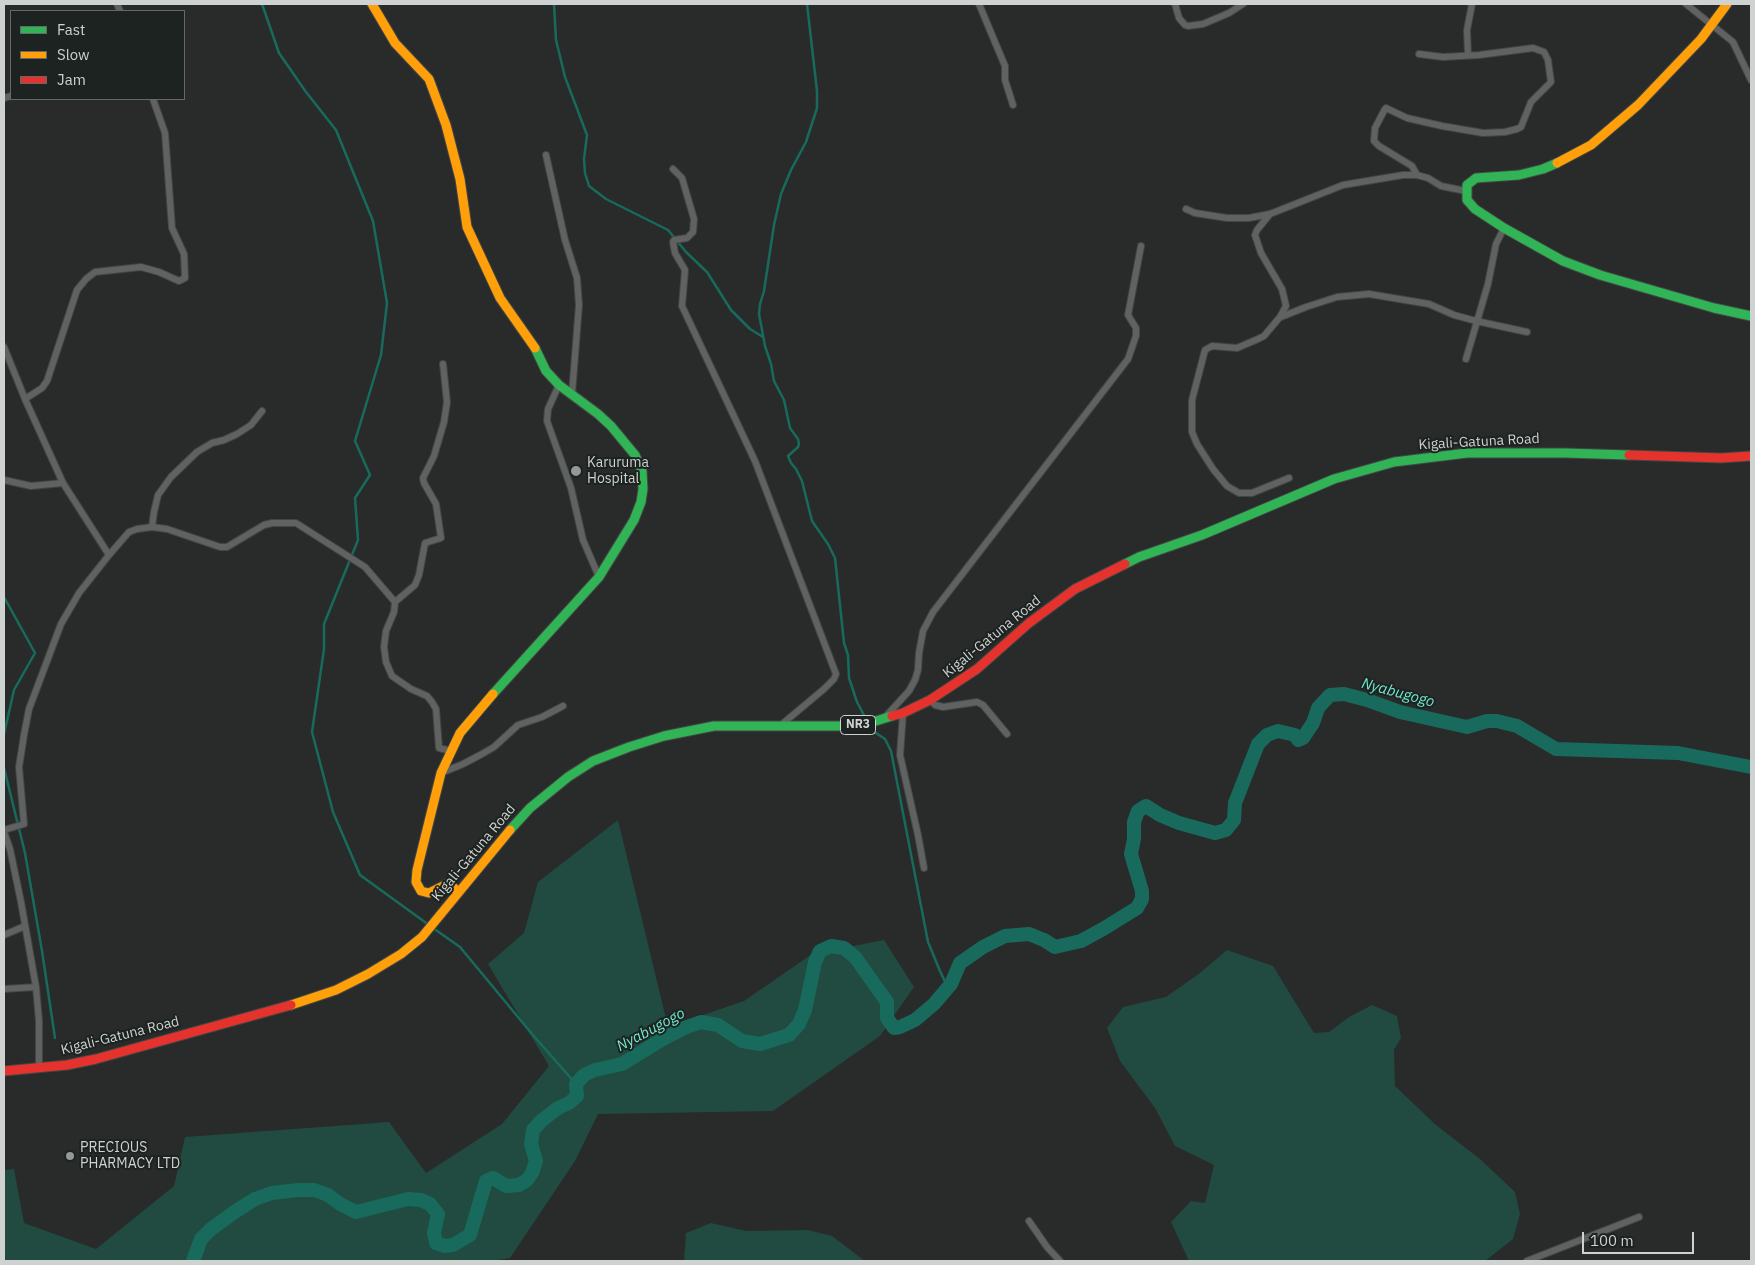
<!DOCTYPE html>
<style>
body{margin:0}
#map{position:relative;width:1755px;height:1265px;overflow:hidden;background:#282b2a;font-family:"IBM Plex Sans",sans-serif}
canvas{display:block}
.frame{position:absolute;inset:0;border:5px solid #ced2d1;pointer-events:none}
.legend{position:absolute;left:10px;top:10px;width:175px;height:90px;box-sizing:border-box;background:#1d2321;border:1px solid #646967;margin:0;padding:6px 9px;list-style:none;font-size:15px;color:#ced2d1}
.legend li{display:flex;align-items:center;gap:10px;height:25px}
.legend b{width:25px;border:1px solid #646967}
.scale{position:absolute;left:1582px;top:1232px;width:112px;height:22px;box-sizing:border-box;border:2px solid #ced2d1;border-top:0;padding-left:6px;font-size:15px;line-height:18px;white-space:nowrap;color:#ced2d1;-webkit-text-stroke:4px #1d2321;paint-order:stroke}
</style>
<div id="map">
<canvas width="1755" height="1265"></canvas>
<div class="frame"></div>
<ul class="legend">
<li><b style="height:6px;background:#30b455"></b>Fast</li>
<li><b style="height:6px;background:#ff9f0a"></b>Slow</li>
<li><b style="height:6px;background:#e5322d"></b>Jam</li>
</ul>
<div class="scale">100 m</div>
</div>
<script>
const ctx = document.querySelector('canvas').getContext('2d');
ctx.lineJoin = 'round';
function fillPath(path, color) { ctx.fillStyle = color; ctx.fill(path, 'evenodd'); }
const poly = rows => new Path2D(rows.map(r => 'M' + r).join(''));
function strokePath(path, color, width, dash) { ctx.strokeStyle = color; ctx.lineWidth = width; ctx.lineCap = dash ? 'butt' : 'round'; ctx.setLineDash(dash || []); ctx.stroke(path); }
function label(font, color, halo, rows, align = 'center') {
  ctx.font = font + ' "IBM Plex Sans",sans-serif'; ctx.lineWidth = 4; ctx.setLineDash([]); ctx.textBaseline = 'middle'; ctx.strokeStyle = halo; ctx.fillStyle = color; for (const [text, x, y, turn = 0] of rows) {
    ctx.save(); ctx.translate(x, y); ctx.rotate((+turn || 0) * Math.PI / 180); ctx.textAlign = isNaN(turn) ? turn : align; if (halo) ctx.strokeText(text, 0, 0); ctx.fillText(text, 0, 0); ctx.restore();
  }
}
const green = poly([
 [618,820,668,1027,744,1001,812,954,884,940,914,987,880,1036,773,1111,598,1114,575,1161,510,1258,491,1261,4,1261,4,1170,14,1169,24,1223,96,1249,174,1186,185,1137,389,1122,426,1173,502,1124,549,1066,488,964,524,933,538,882],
 [1227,950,1273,966,1314,1033,1329,1032,1349,1017,1372,1005,1397,1016,1401,1038,1394,1050,1395,1086,1436,1125,1480,1159,1515,1192,1520,1214,1513,1239,1485,1261,1189,1261,1171,1222,1191,1201,1205,1203,1214,1165,1175,1146,1155,1108,1120,1061,1107,1028,1123,1007,1166,997,1200,973],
 [711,1223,746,1231,808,1230,832,1236,865,1261,684,1261,686,1233]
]);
const stream = poly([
 [262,4,279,53,306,92,336,130,373,221,387,303,381,355,355,441,370,475,355,498,358,540,324,624,324,649,312,732,333,812,360,875,429,925],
 [554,4,556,40,565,77,587,135,584,159,585,173,589,186,606,199,668,230,686,252,707,272,731,310,750,329,763,337],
 [807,4,817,91,817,108,806,142,791,170,781,194,774,225,764,291,760,304,759,314,765,346,771,364,774,381,784,400,790,428,798,439,799,444,798,447,788,456,791,463,796,469,802,481,812,521,828,544,835,558,844,643,848,655,849,678,857,702,867,721],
 [4,597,35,653,14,690,4,734],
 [870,725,873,731,885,739,891,751,928,942,940,971,948,988],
 [4,768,25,853,42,951,55,1038],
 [433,928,460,947,532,1034,576,1084]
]);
const river = poly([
 [193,1261,201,1239,211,1229,236,1211,255,1199,272,1193,298,1190,314,1190,328,1195,340,1204,356,1212,408,1199,421,1200,430,1204,438,1214,434,1233,436,1243,445,1246,453,1245,470,1235,486,1181,493,1178,506,1186,519,1185,527,1180,532,1173,536,1161,531,1144,533,1130,541,1121,558,1108,569,1103,577,1096,576,1084,584,1075,595,1070,622,1064,661,1040,684,1028,701,1022,718,1025,742,1041,760,1044,789,1035,799,1024,805,1010,815,962,820,951,831,946,844,948,855,957,887,1002,887,1018,894,1028,900,1027,915,1020,934,1004,951,984,960,963,983,947,1005,936,1029,934,1044,940,1055,947,1081,941,1103,929,1137,908,1142,899,1142,891,1131,854,1134,839,1134,822,1138,811,1146,806,1160,815,1179,823,1215,833,1226,830,1234,820,1235,803,1258,744,1267,735,1278,731,1295,735,1298,740,1303,738,1313,723,1318,708,1330,695,1344,694,1367,700,1400,712,1467,727,1487,721,1497,721,1517,726,1556,749,1678,753,1751,767]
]);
const street = poly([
 [117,4,120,11],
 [979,4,1005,66,1005,80,1013,105],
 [1175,4,1179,18,1185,25,1188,26,1203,24,1229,13,1243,4],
 [1686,4,1733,42,1751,80],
 [1468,55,1467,30,1472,4],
 [4,98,11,96],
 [546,155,565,240,577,278,579,305,572,394],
 [673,169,682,178,694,219,693,232,687,238,674,240,673,242,675,253,685,270,682,306,755,461,836,674,834,679,824,689,781,725],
 [1417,175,1412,166,1379,146,1374,141,1375,128,1385,109,1386,108,1407,118,1442,126,1483,133,1505,132,1517,129,1521,127,1531,102,1551,82,1548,60,1544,52,1533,48,1479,55,1443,57,1419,54],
 [1186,209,1195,213,1227,218,1249,218,1270,214,1343,185,1403,175,1417,175,1428,178,1441,186,1466,191],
 [1270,214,1257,230,1255,235,1261,253,1282,289,1286,306,1280,317,1264,336,1258,339,1237,348,1212,346,1205,350,1192,400,1192,432,1197,444,1213,469,1227,486,1239,493,1252,493,1289,478],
 [1281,317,1306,307,1337,297,1369,294,1429,304,1454,315,1476,321,1527,332],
 [4,347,25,399,63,483,109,555],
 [1466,359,1488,284,1496,244,1504,228],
 [559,385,548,409,547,421,571,488,583,540,599,577],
 [25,399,42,388,47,381,77,290,86,279,95,272,141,267,159,272,179,281,185,278,184,254,172,228,165,133,153,99],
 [4,480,31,486,63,483],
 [152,527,154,512,158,495,171,477,197,452,212,443,224,440,237,434,251,425,262,411],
 [395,602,415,585,419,575,425,543,441,538,436,504,424,483,423,478,434,456,444,422,447,402,443,364],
 [930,700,935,705,943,707,977,702,983,705,1007,734],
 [903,713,900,755,918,835,924,868],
 [887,715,909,691,915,680,918,670,919,653,923,631,933,612,1128,359,1136,336,1136,328,1128,315,1141,246],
 [441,773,463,764,482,754,494,747,518,725,542,717,563,706],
 [4,830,24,824,19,767,24,735,29,709,61,624,79,593,109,555,129,532,137,529,152,527,167,529,220,547,227,547,264,525,272,523,296,523,365,567,395,602,394,612,386,631,384,647,386,662,392,676,411,689,427,696,432,702,436,709,439,748,451,751],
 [4,832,10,849,21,902,36,987,39,1021,39,1068],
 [4,935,25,926],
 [4,989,36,987],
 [1029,1221,1047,1247,1060,1261],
 [1527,1261,1639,1217]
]);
const fast = poly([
 [1557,163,1543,169,1519,175,1476,178,1467,185,1467,200,1475,209,1504,228,1563,261,1600,275,1714,308,1751,316],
 [1125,564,1139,557,1202,535,1334,479,1394,462,1467,453,1565,453,1629,455],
 [493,694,599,577,634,520,641,502,643,489,642,471,635,455,611,426,598,414,559,385,546,371,535,348],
 [510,830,530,808,568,777,593,761,629,747,664,736,714,726,852,726,866,724,892,716]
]);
const slow = poly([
 [372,4,395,43,429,79,446,125,460,179,467,227,500,298,535,348],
 [1557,163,1591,145,1638,105,1701,39,1727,4],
 [458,892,449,883,429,893,421,891,416,882,417,870,441,773,460,733,493,694],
 [291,1005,336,990,368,974,401,954,422,937,510,830]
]);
const jam = poly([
 [1629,455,1721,458,1751,456],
 [892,716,903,713,930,700,977,669,1029,623,1075,589,1125,564],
 [4,1071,67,1065,96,1059,291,1005]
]);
const markers = [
 [576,471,6,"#949897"],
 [70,1156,5,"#949897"]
];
const shields = [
 [858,725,35]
];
const shieldNames = [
 ["NR3",858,725]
];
const streetNames = [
 ["Kigali-Gatuna Road",1479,442,-3],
 ["Kigali-Gatuna Road",992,637,-39],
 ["Kigali-Gatuna Road",474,853,-50],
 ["Kigali-Gatuna Road",120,1036,-14]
];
const poiNames = [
 ["Karuruma",587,463],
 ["Hospital",587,479],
 ["PRECIOUS",80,1148],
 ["PHARMACY LTD",80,1164]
];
const waterNames = [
 ["Nyabugogo",1398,693,15],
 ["Nyabugogo",651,1030,-28]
];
fillPath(green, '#214a41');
strokePath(stream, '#186b5c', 2.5);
strokePath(river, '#186b5c', 14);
strokePath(street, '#424645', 8);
strokePath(fast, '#424645', 11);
strokePath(slow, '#424645', 11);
strokePath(jam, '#424645', 11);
strokePath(street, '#606262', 6);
strokePath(fast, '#30b455', 9);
strokePath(slow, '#ff9f0a', 9);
strokePath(jam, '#e5322d', 9);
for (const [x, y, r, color] of markers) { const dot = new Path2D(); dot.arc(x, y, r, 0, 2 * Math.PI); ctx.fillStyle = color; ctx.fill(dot); strokePath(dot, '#1d2321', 2); }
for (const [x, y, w] of shields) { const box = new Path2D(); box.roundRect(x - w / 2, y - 9.5, w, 19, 4); ctx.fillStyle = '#1d2321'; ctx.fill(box); strokePath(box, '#ced2d1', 1); }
label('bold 12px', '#ced2d1', null, shieldNames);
label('14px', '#ced2d1', '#1d2321', streetNames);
label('14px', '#ced2d1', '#1d2321', poiNames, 'left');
label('italic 15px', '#73ead0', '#1d2321', waterNames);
</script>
